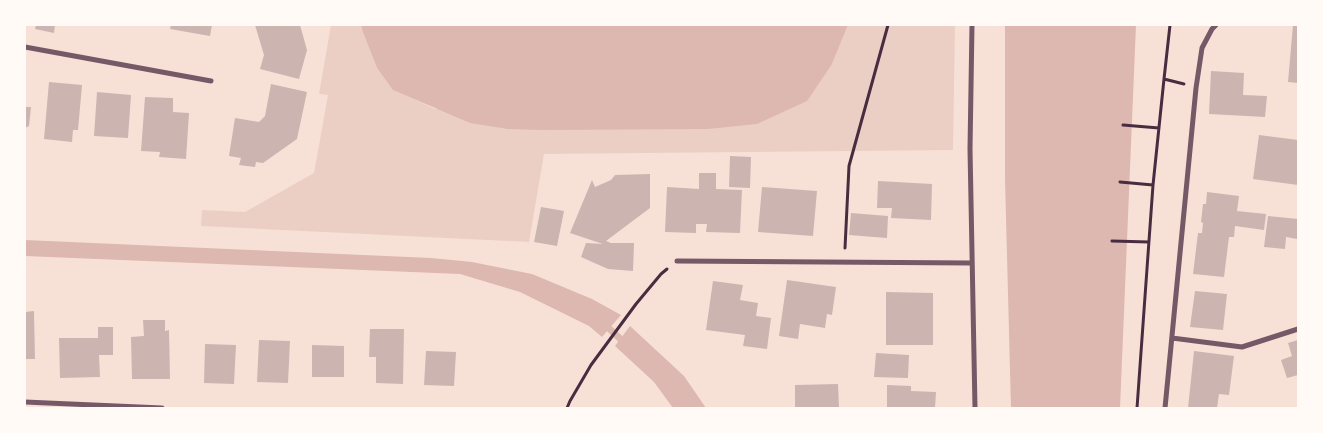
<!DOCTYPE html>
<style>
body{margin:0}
#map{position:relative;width:1323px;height:433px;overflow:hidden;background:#f7e1d7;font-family:"Public Sans",sans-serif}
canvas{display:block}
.frame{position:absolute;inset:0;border:26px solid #fffaf5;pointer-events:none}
</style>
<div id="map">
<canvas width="1323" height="433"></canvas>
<div class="frame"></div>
</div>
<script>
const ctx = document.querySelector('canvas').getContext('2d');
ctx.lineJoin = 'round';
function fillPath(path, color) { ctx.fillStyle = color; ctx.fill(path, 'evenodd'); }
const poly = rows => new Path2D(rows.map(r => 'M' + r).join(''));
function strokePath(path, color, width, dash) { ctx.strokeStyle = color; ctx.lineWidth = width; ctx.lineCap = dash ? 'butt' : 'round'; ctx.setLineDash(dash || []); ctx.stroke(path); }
const green = poly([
 [331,25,361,25,362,30,377,68,394,90,435,109,832,64,848,25,955,25,953,150,544,154,529,242,201,226,202,210,245,212,314,173,328,95,319,94]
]);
const water = poly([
 [361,25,848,25,832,64,807,101,757,124,708,129,542,130,508,129,470,123,393,90,377,68,362,30],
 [1005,25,1136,25,1120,408,1011,408,1005,179],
 [25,240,431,258,472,262,532,274,592,299,621,315,602,337,589,326,520,292,460,274,25,256],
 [630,326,684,376,706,408,673,408,654,382,615,346]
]);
const stream = poly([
 [603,323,627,345]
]);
const building = poly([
 [36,25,55,25,54,33,35,29],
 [171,25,212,25,210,36,170,29],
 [255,25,300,25,307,50,299,79,260,69,264,55],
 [1293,25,1298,25,1298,83,1288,82],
 [1211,71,1244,73,1243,95,1267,96,1265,117,1209,114],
 [49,82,82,85,78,130,73,130,72,142,44,139],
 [271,84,307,92,297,139,263,163,256,162,255,167,239,165,241,158,229,156,235,118,259,122,265,116],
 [97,92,131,95,128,138,94,136],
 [145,97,173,98,173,112,189,113,186,159,159,157,160,152,141,151],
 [25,107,31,107,29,126,25,128],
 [1259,135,1298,140,1298,185,1253,179],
 [730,156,751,157,750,188,729,187],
 [699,173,716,173,716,189,742,190,740,233,706,232,707,224,696,224,696,233,665,232,667,187,699,189],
 [650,174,650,208,606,241,611,243,634,243,633,271,608,269,581,257,586,243,603,244,570,233,592,180,595,187,611,180,615,175],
 [878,181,932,184,931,220,891,218,892,208,877,208],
 [762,187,817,191,813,236,758,232],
 [1207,192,1239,196,1237,211,1266,214,1264,230,1235,226,1234,237,1229,237,1224,277,1193,274,1198,233,1202,233,1203,223,1201,222,1203,204,1206,204],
 [541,207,564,211,557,246,534,242],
 [851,213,888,216,887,238,849,235],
 [1268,216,1298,219,1297,239,1286,237,1285,249,1264,247],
 [787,280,836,287,832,315,827,314,825,328,800,324,798,339,779,336],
 [713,281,743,285,740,300,758,303,756,316,771,318,767,349,743,346,745,335,706,330],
 [1195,291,1227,294,1223,330,1190,327],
 [886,292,933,293,933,345,886,345],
 [34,311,35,359,25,359,25,312],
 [143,320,165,320,165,331,169,330,170,379,132,379,131,337,144,336],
 [98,327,113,327,113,355,99,355,100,377,60,378,59,338,98,338],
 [370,329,404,329,403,384,376,383,376,357,369,357],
 [259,340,290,341,288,383,257,382],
 [1298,340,1298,375,1287,378,1281,360,1292,356,1288,343],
 [205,344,236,345,234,384,204,383],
 [312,345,344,346,344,377,312,377],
 [426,351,456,352,454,386,424,385],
 [1194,351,1234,356,1229,395,1219,394,1217,408,1188,408],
 [876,353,909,355,908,378,874,377],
 [838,384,839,408,795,408,795,385],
 [887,385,911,386,911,391,936,392,935,408,887,408]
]);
const path = poly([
 [1170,25,1164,79,1184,84],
 [1123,125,1159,128],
 [1120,182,1153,185],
 [1112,241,1149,242],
 [845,248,849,166,888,25],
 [567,408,570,401,591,365,636,304,661,274,667,269],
 [1137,408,1153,185,1164,79]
]);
const minor = poly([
 [972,25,970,149,975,408],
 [25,47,211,81],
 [677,261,971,263],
 [1172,338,1242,347,1298,329],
 [25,402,162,408],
 [1165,408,1196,88,1202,48,1212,29,1216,25]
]);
fillPath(green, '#ebcfc5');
fillPath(water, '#dcb8b0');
strokePath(stream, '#dcb8b0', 7);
fillPath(building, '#ccb4b1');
strokePath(path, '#4a2c40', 3);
strokePath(minor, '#755966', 5);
</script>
